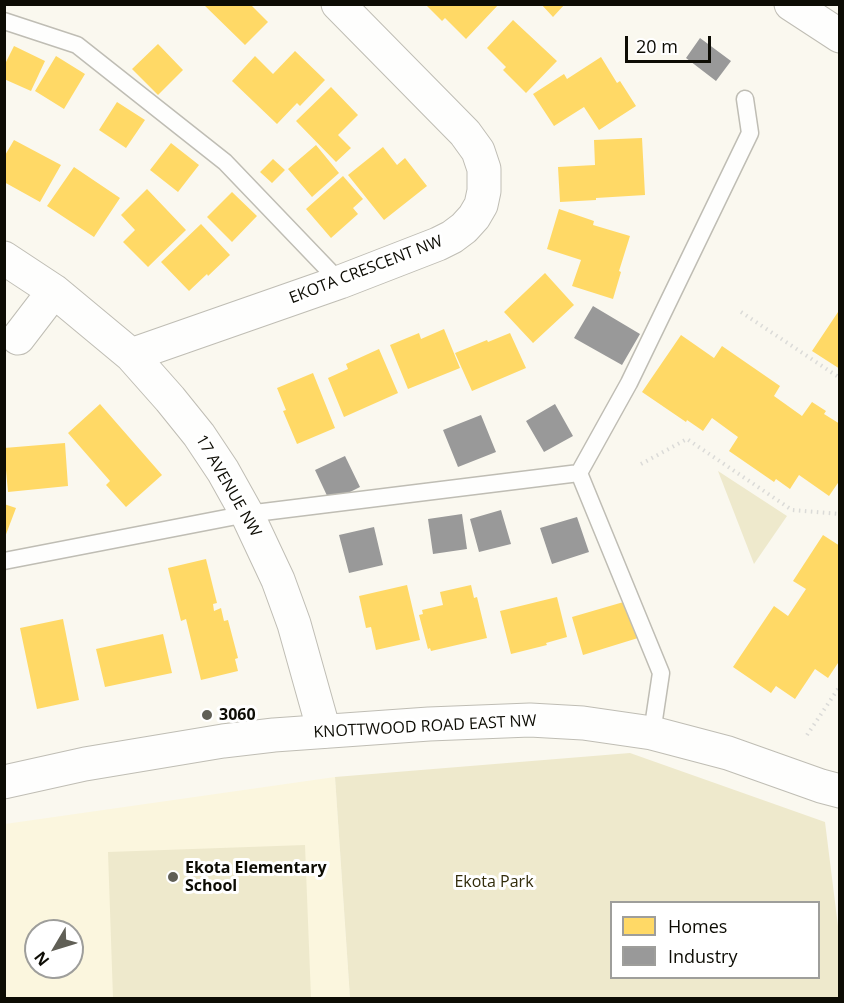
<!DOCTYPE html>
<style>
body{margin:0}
#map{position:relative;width:844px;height:1003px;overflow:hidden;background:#faf8ef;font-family:"Open Sans",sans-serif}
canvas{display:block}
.frame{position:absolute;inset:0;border:6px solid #0d0c04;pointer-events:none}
.legend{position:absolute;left:610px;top:901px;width:210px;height:78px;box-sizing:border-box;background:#fff;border:2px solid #9e9e9b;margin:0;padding:8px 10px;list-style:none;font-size:18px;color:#0d0c04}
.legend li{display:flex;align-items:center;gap:12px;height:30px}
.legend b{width:30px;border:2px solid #9e9e9b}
.north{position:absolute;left:24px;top:919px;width:60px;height:60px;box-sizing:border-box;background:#fff;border:2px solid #9e9e9b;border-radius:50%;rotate:232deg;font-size:16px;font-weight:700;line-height:24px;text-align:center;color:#0d0c04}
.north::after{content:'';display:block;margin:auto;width:21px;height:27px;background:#605f56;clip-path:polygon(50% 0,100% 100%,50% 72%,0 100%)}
.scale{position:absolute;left:625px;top:36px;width:86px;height:27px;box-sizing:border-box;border:3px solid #0d0c04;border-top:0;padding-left:8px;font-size:18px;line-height:21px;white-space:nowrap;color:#0d0c04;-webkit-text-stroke:4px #fff;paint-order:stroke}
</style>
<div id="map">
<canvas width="844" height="1003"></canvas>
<div class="frame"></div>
<ul class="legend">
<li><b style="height:16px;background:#ffd966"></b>Homes</li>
<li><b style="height:16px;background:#999"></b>Industry</li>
</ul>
<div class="north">N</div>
<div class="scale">20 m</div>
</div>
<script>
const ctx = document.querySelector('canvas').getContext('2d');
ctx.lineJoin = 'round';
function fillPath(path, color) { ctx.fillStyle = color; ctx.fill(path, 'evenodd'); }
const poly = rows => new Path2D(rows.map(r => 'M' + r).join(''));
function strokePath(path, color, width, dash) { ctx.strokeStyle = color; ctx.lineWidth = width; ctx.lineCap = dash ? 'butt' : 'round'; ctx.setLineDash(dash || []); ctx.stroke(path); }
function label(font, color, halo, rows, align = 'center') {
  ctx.font = font + ' "Open Sans",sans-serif'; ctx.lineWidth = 6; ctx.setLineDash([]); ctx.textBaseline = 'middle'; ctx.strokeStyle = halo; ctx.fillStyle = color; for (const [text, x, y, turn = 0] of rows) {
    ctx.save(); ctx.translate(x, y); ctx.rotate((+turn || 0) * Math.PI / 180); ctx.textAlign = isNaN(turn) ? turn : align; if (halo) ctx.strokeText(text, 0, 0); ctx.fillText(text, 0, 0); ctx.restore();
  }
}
const built = poly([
 [335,777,350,998,5,998,5,824],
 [36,931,72,931,72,967,36,967]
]);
const green = poly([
 [718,471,787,516,754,564],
 [630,753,825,822,839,934,839,998,350,998,335,777],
 [612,902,818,902,818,978,612,978],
 [305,845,311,998,113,998,108,852]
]);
const homes = poly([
 [203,4,250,4,268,22,245,45],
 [425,4,499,4,466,39,445,18,442,21],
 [541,4,565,4,553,17],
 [513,20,557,61,526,93,503,70,506,67,487,48],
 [158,44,183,70,158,95,132,69],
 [14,46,45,61,31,91,4,79,4,66],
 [295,51,325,80,300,106,297,103,277,124,232,81,255,56,273,74],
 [56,56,85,74,64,109,35,91],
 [601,57,617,83,620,81,636,106,599,130,584,107,554,126,533,94,564,74,567,79],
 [331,87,358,115,338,135,351,148,336,162,296,121],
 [117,102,145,120,126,148,99,130],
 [642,138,645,195,596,198,596,200,560,202,558,167,595,165,594,140],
 [14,140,61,165,40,202,4,182,4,157],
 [171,143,199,165,178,192,150,170],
 [316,145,339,173,312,197,288,169],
 [383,147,397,165,405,158,427,186,384,220,348,175],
 [273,159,285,170,272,183,260,172],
 [74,167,120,198,94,237,47,206],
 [343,176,363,199,353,208,358,214,331,238,306,209],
 [147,189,186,230,148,267,123,242,135,230,121,215],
 [232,192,257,216,232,242,207,217],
 [559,209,594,221,593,225,630,236,619,271,621,272,613,299,572,286,581,260,547,249],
 [201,224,230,255,208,276,207,274,189,291,161,262],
 [545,273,574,305,533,343,504,312],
 [840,309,840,369,812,351],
 [444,329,460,368,408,389,390,345,419,333,421,339],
 [510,333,526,368,472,391,455,353,487,340,488,342],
 [681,335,714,358,722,346,780,386,774,396,802,416,812,402,826,411,824,414,840,424,840,480,829,496,799,475,790,489,776,479,774,482,729,451,738,437,712,418,703,431,687,420,686,422,642,392],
 [379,349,398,393,344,417,328,378,348,369,346,364],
 [313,373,335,428,297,444,283,411,286,410,277,388],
 [100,404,162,475,126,507,106,485,110,481,68,433],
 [65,443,68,486,8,492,4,448],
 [4,504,16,508,5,537,4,537],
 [823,535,840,546,840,660,828,678,815,669,795,699,776,686,771,693,733,667,774,606,788,616,806,589,793,581],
 [206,559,217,603,213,604,214,611,221,608,224,621,228,620,238,658,235,659,238,671,201,680,186,619,181,621,168,568],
 [407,585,420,640,376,650,371,627,366,628,359,596],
 [471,585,474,598,477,597,487,638,431,651,430,648,428,649,419,615,423,614,422,610,443,605,440,592],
 [557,597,567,637,546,643,547,645,511,654,500,611],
 [627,601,638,638,583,655,572,617],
 [63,619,79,700,37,709,20,628],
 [163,634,172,673,105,687,96,649]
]);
const industry = poly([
 [700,38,731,61,716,81,686,58],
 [593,306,640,334,622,365,574,338],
 [555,404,573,436,544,452,526,421],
 [481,415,496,452,458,467,443,430],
 [345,456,360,487,330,502,315,470],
 [501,510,511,544,479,552,470,519],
 [462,514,467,549,433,554,428,519],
 [577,517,589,552,552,564,540,528],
 [374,527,383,565,349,573,339,535]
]);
const path = poly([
 [741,312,840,378],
 [641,464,687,439,792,510,840,514],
 [807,735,840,686]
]);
const service = poly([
 [4,21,77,45,225,162,340,282],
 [579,473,629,383,750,133,745,99],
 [4,561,247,514,579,473,661,673,652,733]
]);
const minor = poly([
 [4,258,54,291,131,355,170,399,199,435,223,471,247,514,278,580,294,624,324,731],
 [18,338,54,291],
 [131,355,340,282,438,244,452,237,464,228,474,217,481,205,484,191,484,169,478,151,465,133,338,4]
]);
const tertiary = poly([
 [791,4,840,36],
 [4,782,85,764,223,741,274,735,429,724,530,720,583,723,652,733,728,753,821,786,840,791]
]);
const markers = [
 [207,715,6,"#605f56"],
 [173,877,6,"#605f56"]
];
const streetNames = [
 ["EKOTA CRESCENT NW",366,270,-21],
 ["17 AVENUE NW",228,486,60],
 ["KNOTTWOOD ROAD EAST NW",425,727,-3]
];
const poiNames = [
 ["3060",219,715],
 ["Ekota Elementary",185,868],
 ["School",185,886]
];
const parkNames = [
 ["Ekota Park",494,882]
];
fillPath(built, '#fbf6de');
fillPath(green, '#eee9cc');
fillPath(homes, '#ffd966');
fillPath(industry, '#999');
strokePath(service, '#bfbdb4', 19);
strokePath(minor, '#bfbdb4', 35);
strokePath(tertiary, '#bfbdb4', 35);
strokePath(path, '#dbdbd8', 4, [1.5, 4.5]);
strokePath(service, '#fefefd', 16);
strokePath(minor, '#fefefd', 33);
strokePath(tertiary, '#fefefd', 33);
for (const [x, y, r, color] of markers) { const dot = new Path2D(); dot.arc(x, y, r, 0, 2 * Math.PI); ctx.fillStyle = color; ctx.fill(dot); strokePath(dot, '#fff', 2); }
label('16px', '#0d0c04', '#fff', streetNames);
label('bold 16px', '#0d0c04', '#fff', poiNames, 'left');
label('16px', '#322c0b', '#fff', parkNames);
</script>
